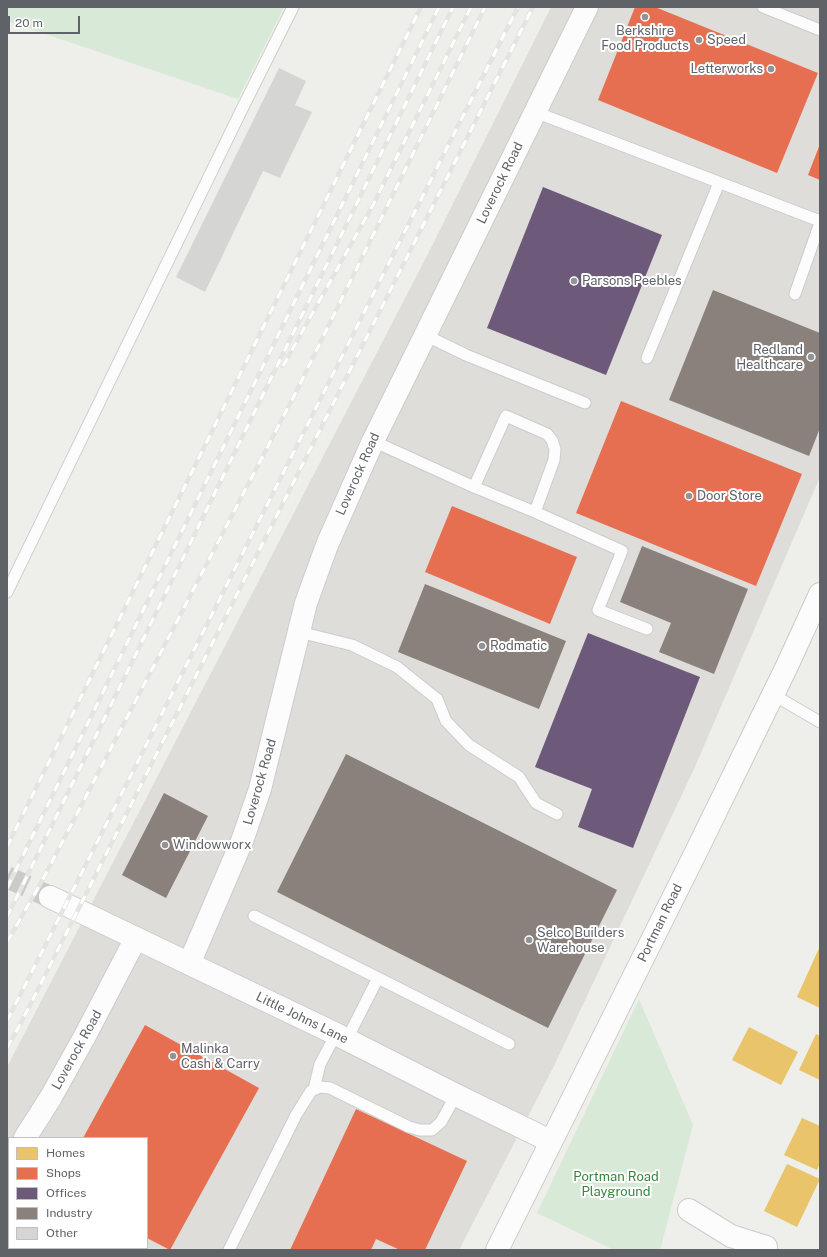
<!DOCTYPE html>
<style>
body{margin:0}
#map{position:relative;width:827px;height:1257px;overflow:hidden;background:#eeeeea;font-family:"Public Sans",sans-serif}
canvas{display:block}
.frame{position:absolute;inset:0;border:8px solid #5f6267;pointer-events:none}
.legend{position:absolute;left:8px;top:1137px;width:140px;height:112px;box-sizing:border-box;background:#fff;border:1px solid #bfc0c2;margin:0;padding:5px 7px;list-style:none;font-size:12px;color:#5f6267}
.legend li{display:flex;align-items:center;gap:8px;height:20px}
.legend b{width:20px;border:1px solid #bfc0c2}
.scale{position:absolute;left:8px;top:16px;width:72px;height:18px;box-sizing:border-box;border:2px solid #5f6267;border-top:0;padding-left:5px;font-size:12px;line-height:14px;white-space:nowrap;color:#5f6267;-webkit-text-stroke:3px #fff;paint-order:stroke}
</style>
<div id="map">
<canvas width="827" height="1257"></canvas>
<div class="frame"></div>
<ul class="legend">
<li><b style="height:11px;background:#e9c46a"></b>Homes</li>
<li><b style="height:11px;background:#e76f51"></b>Shops</li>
<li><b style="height:11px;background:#6d597a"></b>Offices</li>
<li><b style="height:11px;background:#8a817c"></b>Industry</li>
<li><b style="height:11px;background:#d5d5d3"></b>Other</li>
</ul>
<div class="scale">20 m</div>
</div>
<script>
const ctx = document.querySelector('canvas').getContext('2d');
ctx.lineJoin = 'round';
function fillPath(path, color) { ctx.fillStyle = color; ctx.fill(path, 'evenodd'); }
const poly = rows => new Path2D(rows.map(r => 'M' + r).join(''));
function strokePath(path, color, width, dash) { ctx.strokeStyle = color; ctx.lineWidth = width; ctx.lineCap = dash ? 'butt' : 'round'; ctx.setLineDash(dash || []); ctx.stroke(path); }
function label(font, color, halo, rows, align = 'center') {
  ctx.font = font + ' "Public Sans",sans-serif'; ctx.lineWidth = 4; ctx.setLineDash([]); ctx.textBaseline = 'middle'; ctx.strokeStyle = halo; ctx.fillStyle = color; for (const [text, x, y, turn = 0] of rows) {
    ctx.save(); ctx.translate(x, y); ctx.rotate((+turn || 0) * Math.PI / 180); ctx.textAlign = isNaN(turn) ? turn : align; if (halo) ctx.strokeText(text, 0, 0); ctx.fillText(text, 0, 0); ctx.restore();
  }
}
const industrial = poly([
 [551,7,820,7,820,477,694,769,554,1066,459,1250,7,1250,7,1067,431,248],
 [9,1138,147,1138,147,1248,9,1248]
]);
const green = poly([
 [7,7,284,7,238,99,7,21],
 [639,999,693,1125,660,1250,614,1250,537,1213]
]);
const homes = poly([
 [820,946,820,1008,797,997],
 [749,1027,798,1052,781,1085,732,1060],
 [816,1034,820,1036,820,1080,799,1070],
 [802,1118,820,1126,820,1163,817,1170,784,1155],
 [787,1164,820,1179,797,1227,764,1211]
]);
const shops = poly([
 [635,7,655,7,818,73,777,173,598,100],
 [820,144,820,180,808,175],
 [621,401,802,474,756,586,576,513],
 [452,506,577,557,550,624,425,572],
 [145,1025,259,1088,170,1250,147,1238,147,1138,83,1138],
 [356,1109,467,1161,425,1250,400,1250,376,1239,371,1250,290,1250]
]);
const offices = poly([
 [543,187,662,235,606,375,487,328],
 [588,633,700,677,633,848,578,827,592,789,535,767]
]);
const industry = poly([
 [713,290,820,333,820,428,809,456,669,400],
 [642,546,748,589,714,674,659,652,671,623,620,602],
 [425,584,566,641,539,709,398,652],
 [346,754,617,890,548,1028,277,892],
 [164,793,208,816,166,898,122,875]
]);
const building = poly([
 [279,68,306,81,295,105,312,112,280,178,263,171,205,292,176,277]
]);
const streetTunnel = poly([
 [7,877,50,897]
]);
const lane = poly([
 [763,7,820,30],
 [535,112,820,221],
 [795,294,820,223],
 [425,335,466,355,585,403],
 [647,358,719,183],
 [373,441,474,487,535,512,622,551,598,610,647,629],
 [474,487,506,416,547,434,552,440,555,449,554,460,535,512],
 [7,592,242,109,293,7],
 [299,632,352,645,397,667,437,699,446,721,469,745,519,777,536,803,557,814],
 [772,694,820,722],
 [254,916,378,978,347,1039],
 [378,978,509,1044],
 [314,1089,320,1064,336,1034],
 [7,1249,9,1250],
 [229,1250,296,1115,311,1091,320,1087,330,1088,409,1127,420,1130,432,1130,441,1122,456,1095]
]);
const street = poly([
 [50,897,336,1034,456,1095,538,1135,550,1142],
 [189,964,242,841,260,789,306,603,327,545,373,441,587,7],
 [25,1138,51,1097,86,1034,136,938],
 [7,1165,9,1162],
 [689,1210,731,1236,766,1247]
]);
const secondary = poly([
 [497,1250,697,850,787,666,820,594]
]);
const rail = poly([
 [283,366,373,205,471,7],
 [7,847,421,7],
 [7,888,439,7],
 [7,917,453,7],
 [7,942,42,881,294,396,485,7],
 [7,1021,518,7],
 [7,1048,23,1019,533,7]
]);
const markers = [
 [645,17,4,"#919395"],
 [699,40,4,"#919395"],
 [771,69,4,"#919395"],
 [574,281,4,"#919395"],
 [811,357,4,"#919395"],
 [689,496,4,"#919395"],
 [482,646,4,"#919395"],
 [165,845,4,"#919395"],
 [529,940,4,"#919395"],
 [173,1056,4,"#919395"]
];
const poiNames = [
 ["Berkshire",645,31,"center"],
 ["Food Products",645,46,"center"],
 ["Speed",707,40],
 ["Letterworks",763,69,"right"],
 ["Parsons Peebles",582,281],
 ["Redland",803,350,"right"],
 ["Healthcare",803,365,"right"],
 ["Door Store",697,496],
 ["Rodmatic",490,646],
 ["Windowworx",173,845],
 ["Selco Builders",537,933],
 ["Warehouse",537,948],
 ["Malinka",181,1049],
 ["Cash & Carry",181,1064]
];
const streetNames = [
 ["Loverock Road",500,183,-64],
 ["Loverock Road",358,474,-66],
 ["Loverock Road",260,782,-74],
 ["Portman Road",660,923,-64],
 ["Little Johns Lane",302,1018,26],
 ["Loverock Road",77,1050,-61]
];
const parkNames = [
 ["Portman Road",616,1177],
 ["Playground",616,1192]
];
fillPath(industrial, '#deddda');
fillPath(green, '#d8ead7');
fillPath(homes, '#e9c46a');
fillPath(shops, '#e76f51');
fillPath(offices, '#6d597a');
fillPath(industry, '#8a817c');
fillPath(building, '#d5d5d3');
strokePath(streetTunnel, '#cacbc9', 22, [22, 11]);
strokePath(lane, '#cbcccb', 13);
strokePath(street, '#cbcccb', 24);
strokePath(secondary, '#cacaca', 24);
strokePath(lane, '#fcfcfc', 11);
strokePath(street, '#fcfcfc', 22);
strokePath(secondary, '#fcfcfc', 22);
strokePath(rail, '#e4e4e3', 4.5);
strokePath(rail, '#fff', 3, [9]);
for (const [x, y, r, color] of markers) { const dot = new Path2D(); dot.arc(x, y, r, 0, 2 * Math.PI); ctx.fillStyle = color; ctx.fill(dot); strokePath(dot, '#fff', 1.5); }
label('13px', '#5f6267', '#fff', poiNames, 'left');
label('13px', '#5f6267', '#fff', streetNames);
label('13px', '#398540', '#fff', parkNames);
</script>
